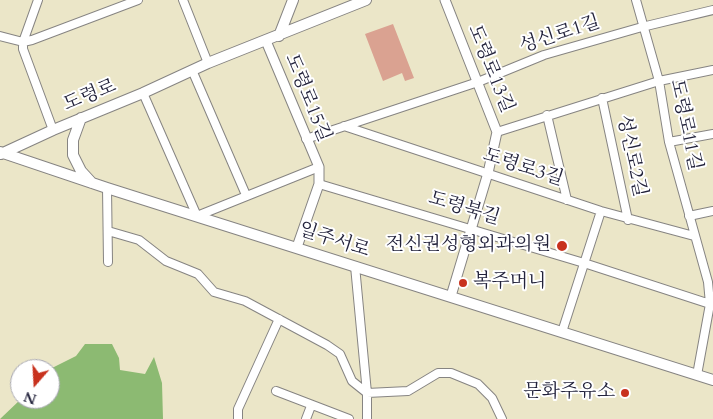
<!DOCTYPE html>
<meta charset="utf-8">
<style>
body{margin:0}
#map{position:relative;width:713px;height:419px;overflow:hidden;background:#ebe6c8;font-family:Cardo,serif}
canvas{display:block}
.north{position:absolute;left:10px;top:359px;width:50px;height:50px;box-sizing:border-box;background:#fff;border:1px solid #a7a7b1;border-radius:50%;rotate:199deg;font-size:14px;font-weight:700;line-height:20px;text-align:center;color:#22223b}
.north::after{content:'';display:block;margin:auto;width:18px;height:22px;background:#c8321e;clip-path:polygon(50% 0,100% 100%,50% 72%,0 100%)}
</style>
<div id="map">
<canvas width="713" height="419"></canvas>
<div class="north">N</div>
</div>
<script>
const ctx = document.querySelector('canvas').getContext('2d');
ctx.lineJoin = 'round';
function fillPath(path, color) { ctx.fillStyle = color; ctx.fill(path, 'evenodd'); }
const poly = rows => new Path2D(rows.map(r => 'M' + r).join(''));
function strokePath(path, color, width, dash) { ctx.strokeStyle = color; ctx.lineWidth = width; ctx.lineCap = dash ? 'butt' : 'round'; ctx.setLineDash(dash || []); ctx.stroke(path); }
function label(font, color, halo, rows, align = 'center') {
  ctx.font = font + ' Cardo,"Noto Serif KR",serif'; ctx.lineWidth = 4; ctx.setLineDash([]); ctx.textBaseline = 'middle'; ctx.strokeStyle = halo; ctx.fillStyle = color; for (const [text, x, y, turn = 0] of rows) {
    ctx.save(); ctx.translate(x, y); ctx.rotate((+turn || 0) * Math.PI / 180); ctx.textAlign = isNaN(turn) ? turn : align; if (halo) ctx.strokeText(text, 0, 0); ctx.fillText(text, 0, 0); ctx.restore();
  }
}
const forest = poly([
 [85,344,112,344,119,358,120,370,145,374,154,357,162,383,163,419,0,419,21,399,50,399,50,369,76,356]
]);
const building = poly([
 [393,24,414,78,405,81,402,73,383,81,365,34]
]);
const minor = poly([
 [38,0,23,42,23,49,53,130],
 [183,0,208,63],
 [636,0,659,81,669,142,708,282,710,304,697,375],
 [0,36,23,42,32,40,138,0],
 [192,70,246,195],
 [143,93,197,216,319,167],
 [602,98,628,220],
 [547,115,567,200],
 [344,126,601,211,694,236],
 [497,132,659,81,713,70],
 [306,139,478,82,544,55,642,27,713,10],
 [669,142,713,134],
 [319,184,584,263,713,305],
 [107,188,108,262],
 [689,216,713,211],
 [108,231,139,240,166,261,198,274,214,292,245,301,327,345,340,354,352,381,367,393,408,391,438,373,451,373,478,384,492,398,502,419],
 [355,266,367,393,367,419],
 [562,332,601,211],
 [276,391,349,419],
 [238,419,238,409,279,319],
 [306,419,311,406]
]);
const tertiary = poly([
 [445,0,497,132,488,173,451,296],
 [266,41,319,167,319,184,297,247]
]);
const secondary = poly([
 [279,36,293,0],
 [81,118,73,140,73,155,81,171,92,183],
 [0,152,107,188,713,380],
 [1,154,53,130,143,93,208,63,366,0]
]);
const markers = [
 [562,246,6,"#c8321e"],
 [463,283,5,"#c8321e"],
 [625,393,5,"#c8321e"]
];
const streetNames = [
 ["성신로1길",560,35,-18],
 ["도령로13길",490,69,68],
 ["도령로",90,96,-22],
 ["도령로15길",307,98,68],
 ["도령로11길",685,125,78],
 ["성신로2길",631,156,78],
 ["도령로3길",523,168,18],
 ["도령북길",464,209,17],
 ["일주서로",334,241,18]
];
const poiNames = [
 ["전신권성형외과의원",551,246],
 ["복주머니",473,283,"left"],
 ["문화주유소",615,393]
];
fillPath(forest, '#8cba72');
fillPath(building, '#daa291');
strokePath(minor, '#868482', 10);
strokePath(tertiary, '#868482', 11);
strokePath(secondary, '#868482', 12);
strokePath(minor, '#fff', 8);
strokePath(tertiary, '#fff', 9);
strokePath(secondary, '#fff', 10);
for (const [x, y, r, color] of markers) { const dot = new Path2D(); dot.arc(x, y, r, 0, 2 * Math.PI); ctx.fillStyle = color; ctx.fill(dot); strokePath(dot, '#fff', 2); }
label('19px', '#22223b', '#fff', streetNames);
label('19px', '#22223b', '#fff', poiNames, 'right');
</script>
